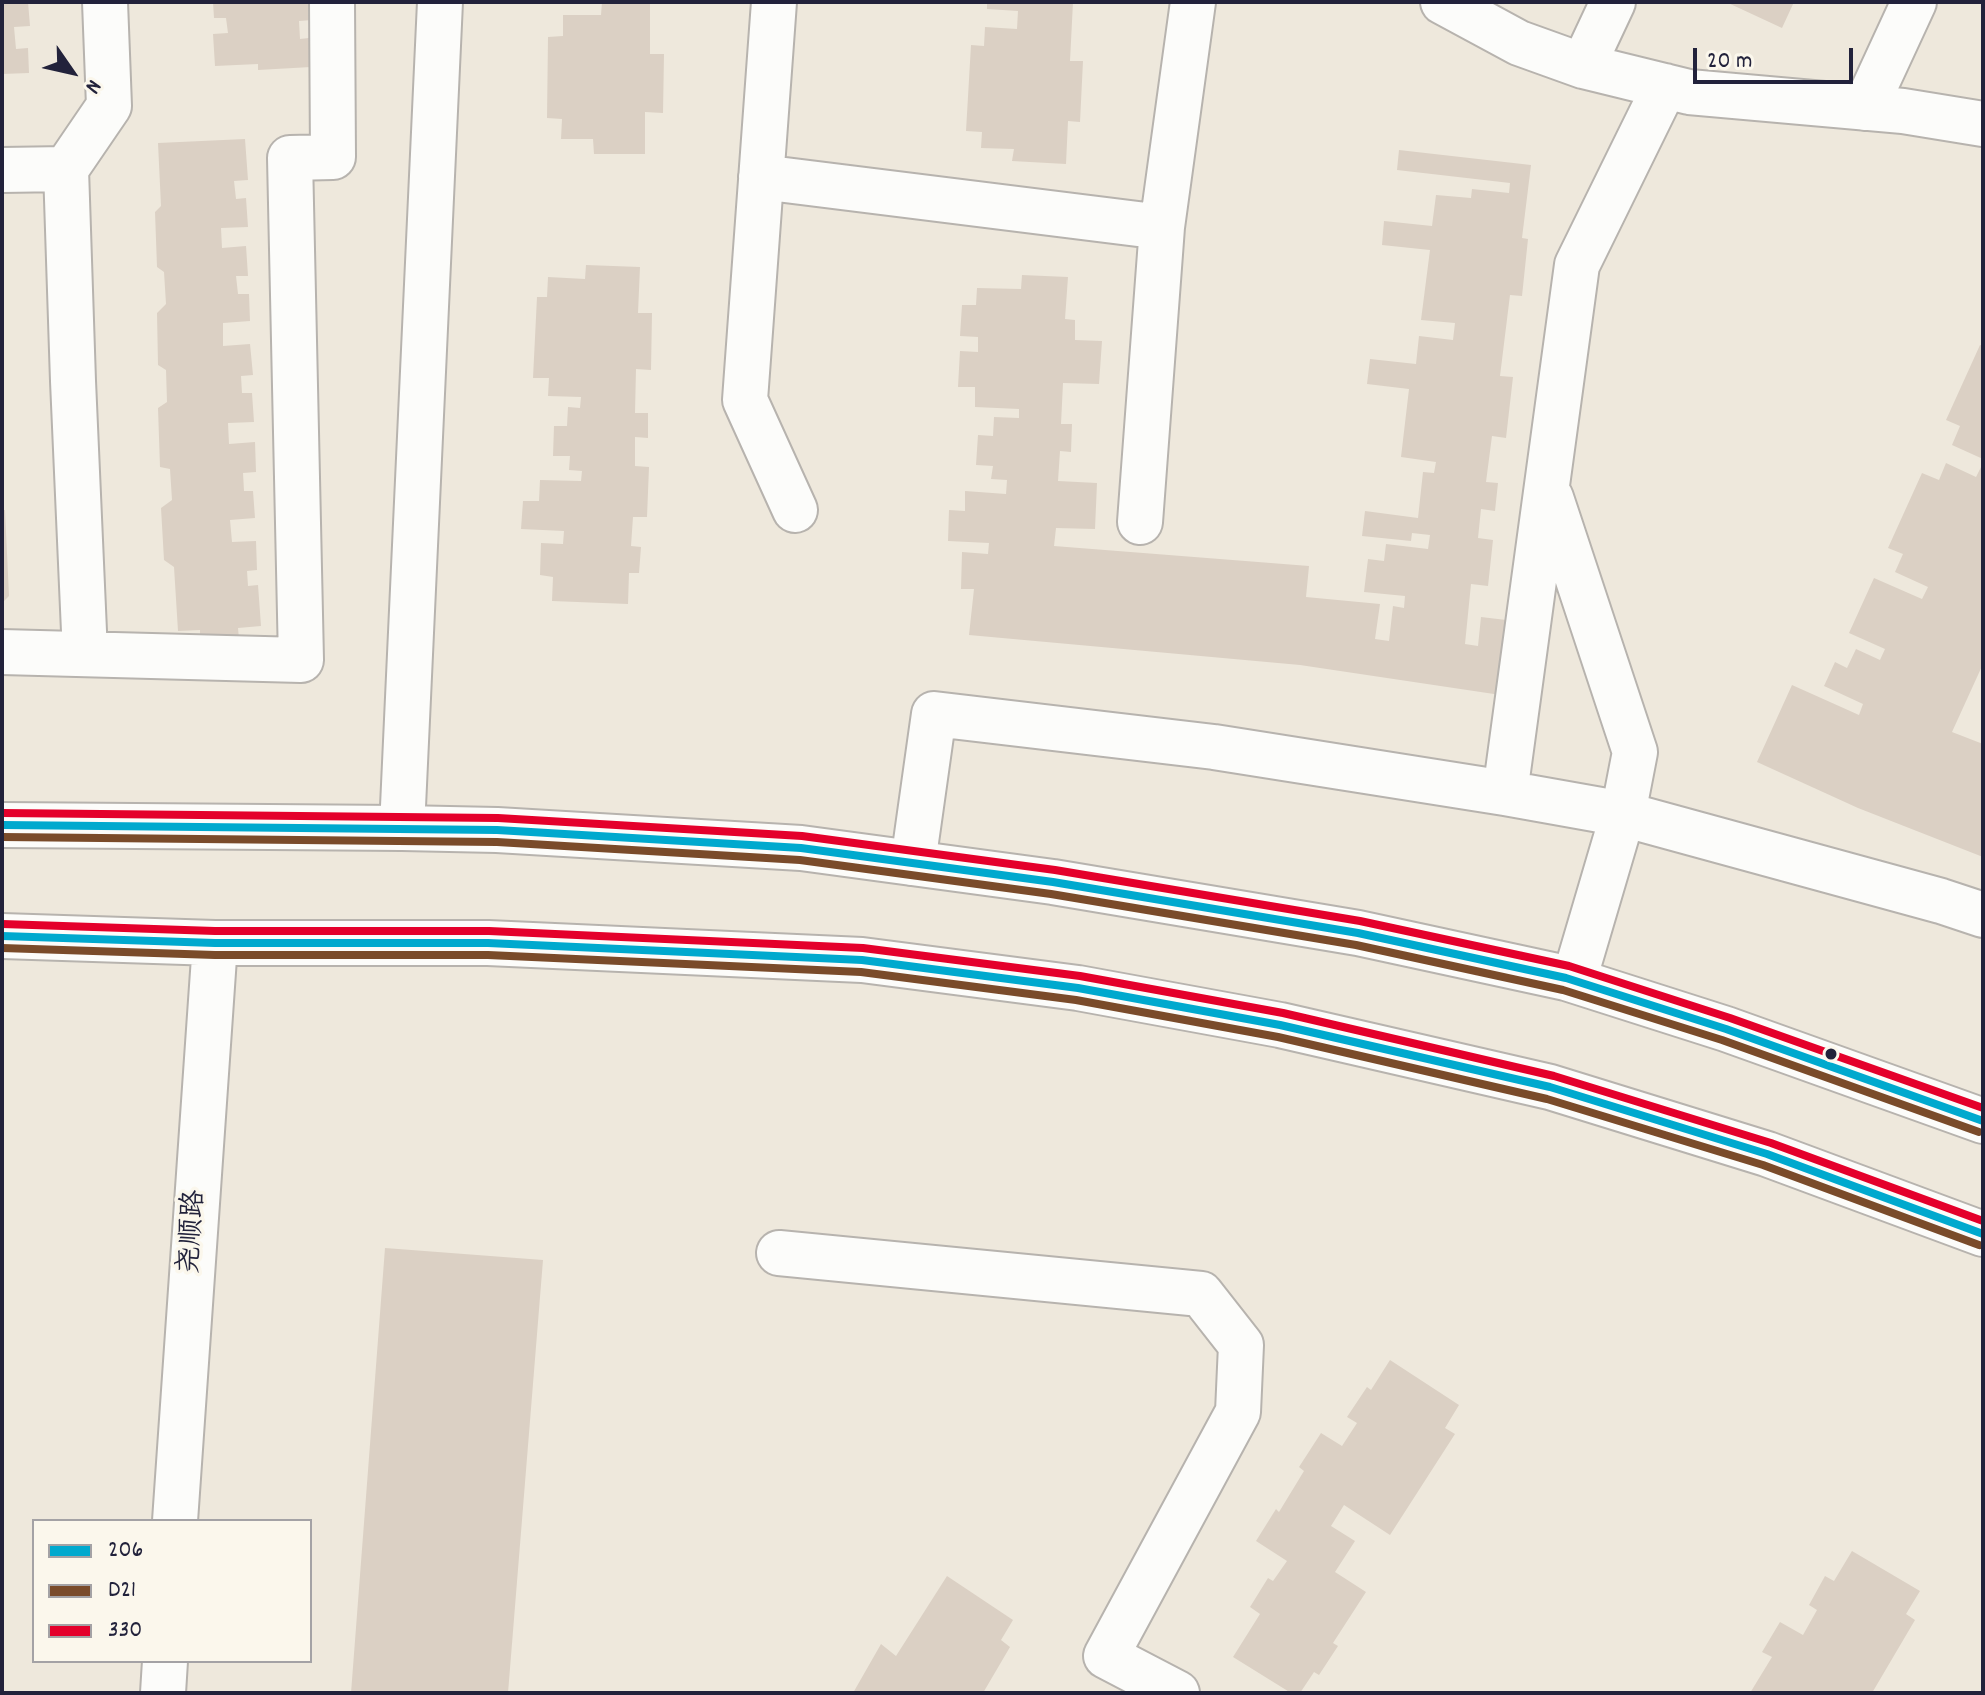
<!DOCTYPE html>
<meta charset="utf-8">
<style>
body{margin:0}
#map{position:relative;width:1985px;height:1695px;overflow:hidden;background:#eee8dc;font-family:Dekko,sans-serif}
canvas{display:block}
.frame{position:absolute;inset:0;border:4px solid #22223b;pointer-events:none}
.legend{position:absolute;left:32px;top:1519px;width:280px;height:144px;box-sizing:border-box;background:#fbf7ec;border:2px solid #a4a2a5;margin:0;padding:10px 14px;list-style:none;font-size:24px;color:#22223b}
.legend li{display:flex;align-items:center;gap:16px;height:40px}
.legend b{width:40px;border:2px solid #a4a2a5}
.north{position:absolute;left:32px;top:32px;width:80px;height:80px;-webkit-text-stroke:6px #fbf7ec;paint-order:stroke;rotate:124deg;font-size:22px;font-weight:700;line-height:32px;text-align:center;color:#22223b}
.north::after{content:'';display:block;margin:auto;width:28px;height:36px;background:#22223b;clip-path:polygon(50% 0,100% 100%,50% 72%,0 100%)}
.scale{position:absolute;left:1693px;top:48px;width:160px;height:36px;box-sizing:border-box;border:4px solid #22223b;border-top:0;padding-left:10px;font-size:24px;line-height:28px;white-space:nowrap;color:#22223b;-webkit-text-stroke:6px #fbf7ec;paint-order:stroke}
</style>
<div id="map">
<canvas width="1985" height="1695"></canvas>
<div class="frame"></div>
<ul class="legend">
<li><b style="height:10px;background:#00a9ce"></b>206</li>
<li><b style="height:10px;background:#7a4b2a"></b>D21</li>
<li><b style="height:10px;background:#e4002b"></b>330</li>
</ul>
<div class="north">N</div>
<div class="scale">20 m</div>
</div>
<script>
const ctx = document.querySelector('canvas').getContext('2d');
ctx.lineJoin = 'round';
function fillPath(path, color) { ctx.fillStyle = color; ctx.fill(path, 'evenodd'); }
const poly = rows => new Path2D(rows.map(r => 'M' + r).join(''));
function strokePath(path, color, width, dash) { ctx.strokeStyle = color; ctx.lineWidth = width; ctx.lineCap = dash ? 'butt' : 'round'; ctx.setLineDash(dash || []); ctx.stroke(path); }
function label(font, color, halo, rows, align = 'center') {
  ctx.font = font + ' Dekko,"LXGW WenKai TC",sans-serif'; ctx.lineWidth = 7; ctx.setLineDash([]); ctx.textBaseline = 'middle'; ctx.strokeStyle = halo; ctx.fillStyle = color; for (const [text, x, y, turn = 0] of rows) {
    ctx.save(); ctx.translate(x, y); ctx.rotate((+turn || 0) * Math.PI / 180); ctx.textAlign = isNaN(turn) ? turn : align; if (halo) ctx.strokeText(text, 0, 0); ctx.fillText(text, 0, 0); ctx.restore();
  }
}
const building = poly([
 [2,2,28,2,30,26,14,27,16,49,28,48,29,73,2,74],
 [213,2,311,2,312,20,299,21,300,39,309,38,311,67,258,70,258,64,215,66,213,34,228,33,226,18,214,18],
 [602,2,650,2,650,54,664,54,663,113,645,112,645,154,594,154,593,139,561,139,562,119,547,118,548,37,563,36,563,15,601,15],
 [987,2,1073,2,1070,61,1083,61,1080,122,1068,121,1066,164,1012,161,1014,149,981,148,982,132,966,131,971,45,984,46,985,27,1017,29,1018,11,987,9],
 [1726,2,1794,2,1782,28],
 [245,139,248,180,234,181,236,199,246,198,248,227,221,228,222,248,246,246,248,276,236,276,238,294,249,294,250,321,223,323,223,346,250,344,253,375,241,376,242,393,252,393,254,422,228,423,229,444,255,442,256,472,243,473,244,491,253,491,255,518,230,520,232,542,256,541,257,570,247,571,248,586,258,585,261,626,238,628,239,639,200,642,200,630,178,631,174,567,164,560,161,508,172,500,170,469,160,467,158,408,167,402,166,370,158,365,157,313,166,304,164,272,157,267,155,212,161,206,158,143],
 [1399,150,1531,165,1522,238,1528,239,1522,296,1510,295,1500,376,1513,377,1506,438,1492,436,1486,482,1498,483,1495,511,1481,509,1478,538,1493,540,1488,586,1471,584,1465,644,1478,646,1481,617,1523,622,1514,697,1300,665,969,635,974,589,961,589,962,552,988,554,989,543,948,541,949,510,965,511,965,491,1006,494,1007,480,991,479,993,466,976,465,978,435,993,436,994,417,1019,418,1019,409,975,407,975,387,958,387,960,351,978,352,978,337,960,336,962,305,976,305,977,288,1021,289,1022,275,1068,277,1065,319,1075,320,1075,340,1102,341,1099,384,1063,383,1061,424,1072,424,1071,452,1060,451,1058,481,1097,483,1095,529,1056,528,1054,546,1309,566,1306,597,1380,604,1375,639,1389,641,1393,606,1404,608,1405,596,1364,592,1368,559,1384,561,1386,544,1428,549,1430,535,1412,533,1411,541,1362,536,1365,511,1418,518,1423,472,1434,473,1436,462,1401,457,1409,389,1367,384,1370,359,1416,364,1419,336,1453,340,1455,323,1421,320,1430,250,1382,245,1384,221,1432,226,1436,195,1471,198,1472,189,1509,193,1510,183,1397,170],
 [586,265,640,267,638,313,652,313,651,370,636,369,635,413,648,413,648,438,635,437,635,466,649,467,647,517,633,517,631,546,641,547,639,573,629,573,628,604,552,601,553,577,540,575,541,543,563,544,564,531,521,529,523,501,539,501,540,480,581,481,582,471,569,470,570,456,553,456,554,426,567,426,568,407,580,408,581,397,548,396,549,378,533,378,537,297,547,297,548,277,585,279],
 [1980,345,1983,346,1983,459,1952,445,1960,426,1946,420],
 [1946,463,1976,477,1983,463,1983,664,1952,732,1983,744,1983,857,1858,808,1757,762,1792,685,1859,715,1863,704,1824,686,1835,662,1847,668,1856,649,1880,660,1885,649,1849,633,1874,578,1922,599,1928,587,1895,572,1903,554,1888,548,1922,473,1939,480],
 [2,510,5,510,9,596,2,603],
 [385,1248,543,1260,508,1693,351,1693],
 [1390,1360,1459,1405,1445,1428,1455,1434,1390,1535,1344,1505,1331,1526,1355,1541,1335,1572,1366,1592,1333,1643,1338,1646,1319,1675,1314,1672,1300,1693,1291,1693,1233,1657,1260,1614,1250,1607,1268,1578,1273,1581,1287,1561,1256,1541,1276,1509,1279,1512,1304,1471,1299,1467,1321,1433,1342,1446,1357,1423,1347,1417,1367,1387,1371,1390],
 [1852,1551,1920,1591,1906,1614,1915,1620,1872,1693,1750,1693,1772,1657,1762,1652,1780,1622,1803,1635,1817,1610,1809,1605,1825,1576,1834,1581],
 [947,1576,1013,1620,1001,1640,1010,1647,983,1693,853,1693,881,1644,896,1656]
]);
const minor = poly([
 [774,2,745,400,795,510],
 [1443,2,1519,43,1583,66,1689,92,1903,111,1983,124],
 [1583,66,1613,2],
 [1865,108,1914,2],
 [66,169,73,381,85,654],
 [2,170,66,169,109,106,105,2],
 [761,177,1162,227],
 [1551,498,1635,752,1623,814,1574,980],
 [1140,522,1162,227,1193,2],
 [2,652,301,660,290,158,333,157,332,2],
 [1505,793,1577,265,1665,86],
 [402,828,440,2],
 [913,863,934,714,1214,747,1505,793,1623,814,1941,901,1983,915],
 [779,1253,1201,1294,1241,1345,1238,1412,1106,1656,1177,1693]
]);
const major = poly([
 [2,825,402,828,497,830,801,848,1053,882,1358,933,1566,978,1726,1029,1983,1121],
 [2,936,215,943,488,943,862,960,1078,988,1280,1025,1550,1087,1767,1154,1983,1234],
 [175,1521,215,943],
 [163,1693,165,1661]
]);
const bus1 = poly([
 [2,825,497,830,801,848,1053,882,1358,933,1566,978,1726,1029,1983,1121],
 [2,936,215,943,488,943,862,960,1078,988,1280,1025,1550,1087,1767,1154,1983,1234]
]);
const bus2 = poly([
 [2,837,497,842,800,860,1051,894,1356,945,1563,990,1722,1040,1979,1132],
 [2,948,215,955,488,955,861,972,1076,1000,1278,1037,1547,1099,1763,1165,1979,1245]
]);
const bus3 = poly([
 [2,813,498,818,802,836,1055,870,1360,921,1569,966,1730,1018,1983,1108],
 [2,924,215,931,489,931,863,948,1080,976,1283,1013,1554,1076,1771,1143,1983,1221]
]);
const markers = [
 [1831,1054,7,"#22223b"]
];
const streetNames = [
 ["尧顺路",195,1232,-86]
];
fillPath(building, '#dbd0c4');
strokePath(minor, '#b7b3ae', 48);
strokePath(major, '#b7b3ae', 48);
strokePath(minor, '#fcfcfa', 44);
strokePath(major, '#fcfcfa', 44);
strokePath(bus1, '#00a9ce', 8);
strokePath(bus2, '#7a4b2a', 8);
strokePath(bus3, '#e4002b', 8);
for (const [x, y, r, color] of markers) { const dot = new Path2D(); dot.arc(x, y, r, 0, 2 * Math.PI); ctx.fillStyle = color; ctx.fill(dot); strokePath(dot, '#fbf7ec', 3); }
label('28px', '#22223b', '#fbf7ec', streetNames);
</script>
